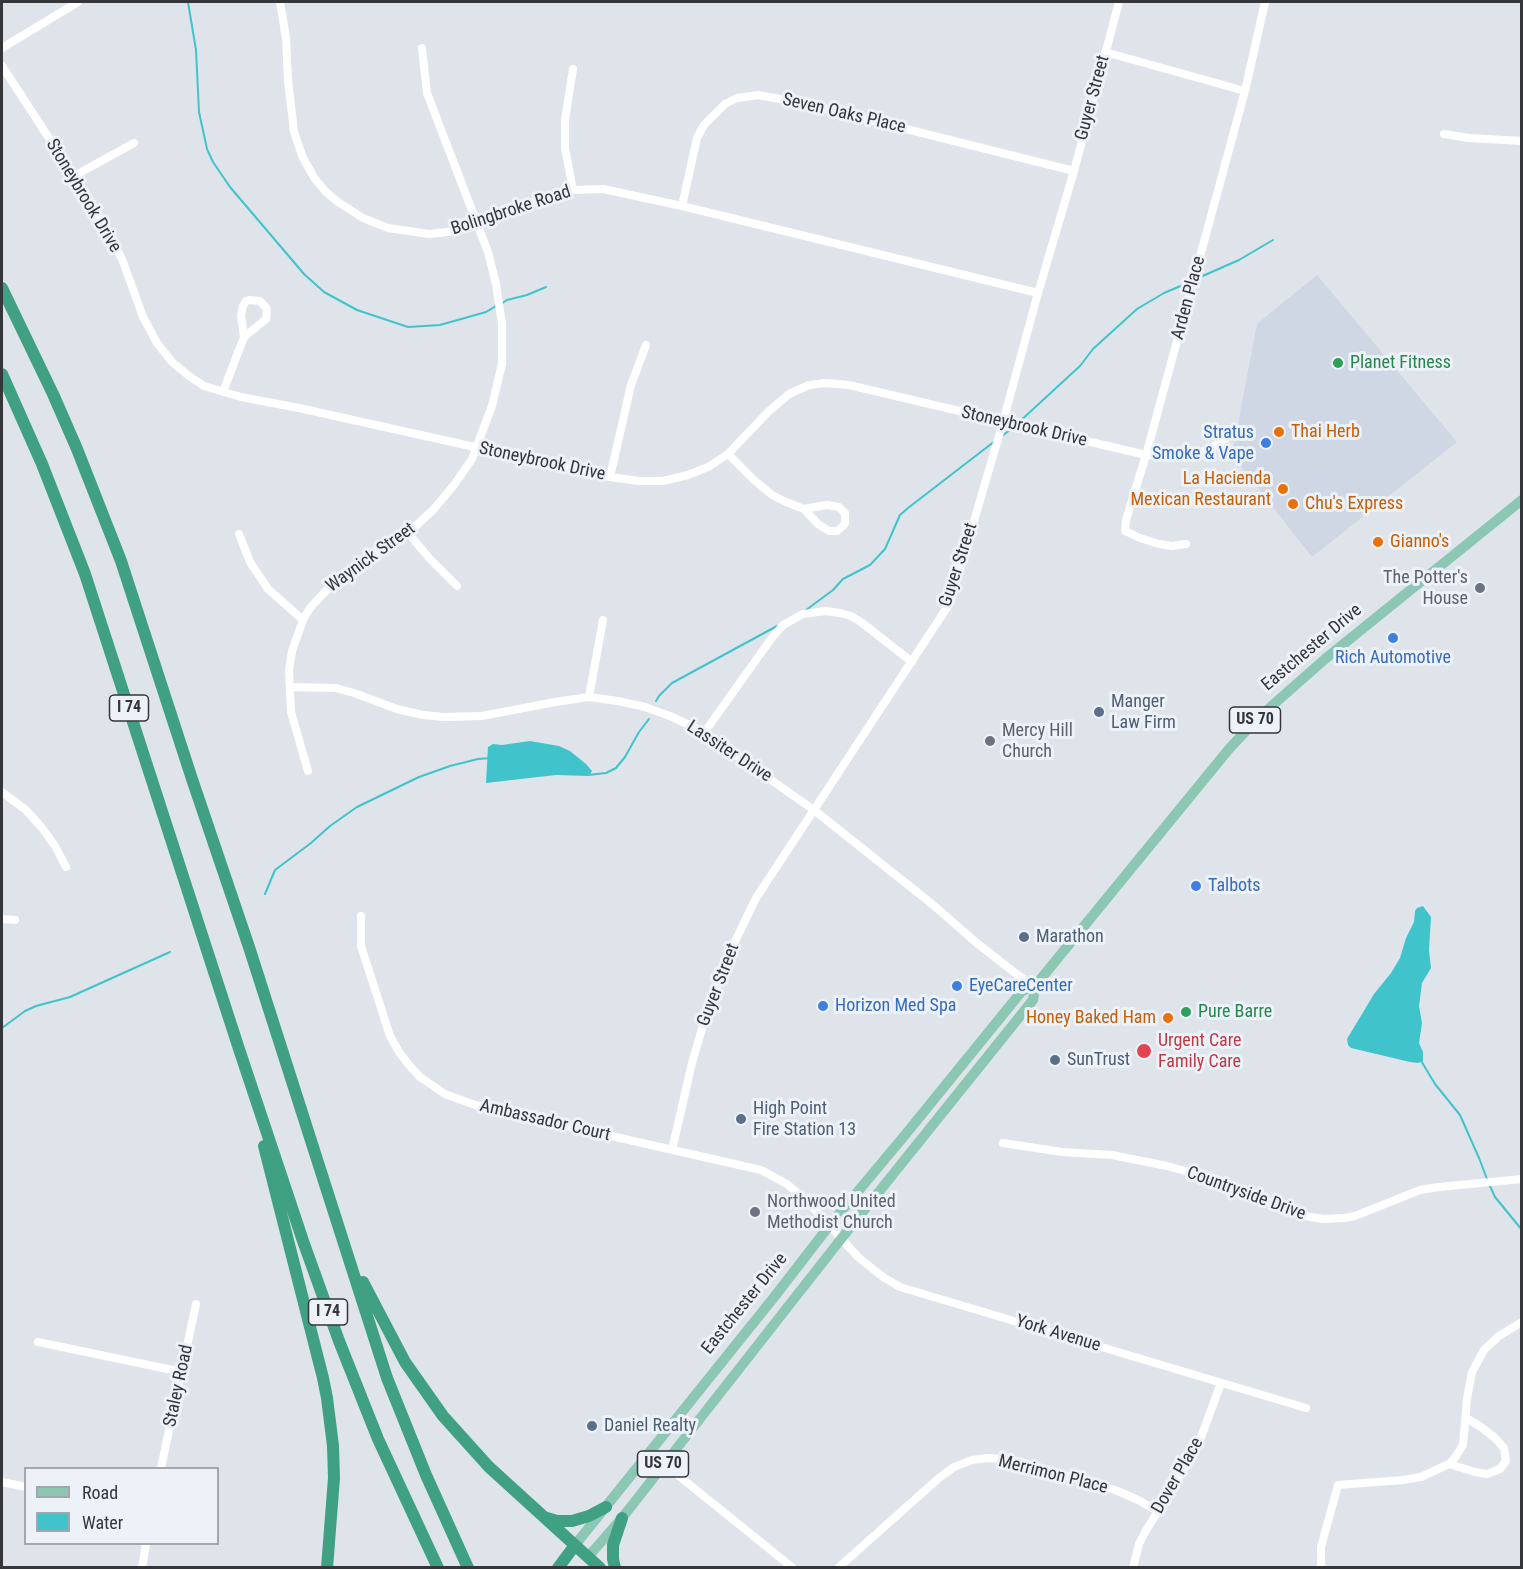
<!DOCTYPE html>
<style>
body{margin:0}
#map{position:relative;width:1523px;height:1569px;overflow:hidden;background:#dfe4eb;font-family:"Roboto Condensed",sans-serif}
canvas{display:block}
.frame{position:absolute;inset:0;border:3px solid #343639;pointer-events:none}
.legend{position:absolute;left:24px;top:1467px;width:195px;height:78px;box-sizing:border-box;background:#edf1f8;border:2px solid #a3a6ac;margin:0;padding:8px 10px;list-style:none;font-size:18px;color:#343639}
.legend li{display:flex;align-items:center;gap:12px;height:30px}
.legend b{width:30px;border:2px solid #a3a6ac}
</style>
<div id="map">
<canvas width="1523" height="1569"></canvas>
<div class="frame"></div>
<ul class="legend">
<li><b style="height:8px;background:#8cc7b4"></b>Road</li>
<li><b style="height:16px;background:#41c3cb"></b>Water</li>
</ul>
</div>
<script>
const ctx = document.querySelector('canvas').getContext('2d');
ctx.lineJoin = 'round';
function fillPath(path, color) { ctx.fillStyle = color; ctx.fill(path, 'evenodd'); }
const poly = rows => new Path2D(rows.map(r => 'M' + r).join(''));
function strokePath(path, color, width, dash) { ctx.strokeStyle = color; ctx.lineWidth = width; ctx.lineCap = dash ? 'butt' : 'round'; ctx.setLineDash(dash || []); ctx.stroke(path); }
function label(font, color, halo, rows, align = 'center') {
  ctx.font = font + ' "Roboto Condensed",sans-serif'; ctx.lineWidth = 6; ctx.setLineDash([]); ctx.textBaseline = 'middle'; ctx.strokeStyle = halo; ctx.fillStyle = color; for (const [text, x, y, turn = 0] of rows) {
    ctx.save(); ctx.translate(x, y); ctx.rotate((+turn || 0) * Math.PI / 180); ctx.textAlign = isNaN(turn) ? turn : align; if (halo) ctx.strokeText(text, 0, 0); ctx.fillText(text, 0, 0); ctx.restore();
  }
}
const built = poly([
 [1317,275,1457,442,1312,557,1232,455,1257,324]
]);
const water = poly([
 [530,741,559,746,570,751,586,764,592,771,589,776,556,775,486,783,488,747,493,744,502,745],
 [1423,906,1431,917,1429,950,1431,968,1422,983,1419,1006,1422,1023,1419,1043,1423,1052,1423,1061,1418,1063,1410,1062,1351,1048,1348,1045,1347,1039,1374,994,1391,973,1400,958,1406,938,1414,922,1415,911,1417,908]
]);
const stream = poly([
 [188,2,196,50,199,112,207,149,213,162,230,187,304,274,324,292,357,310,408,327,440,325,486,312,496,306],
 [1198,278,1239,260,1273,240],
 [501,304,507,300,527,295,546,287],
 [1018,423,1080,366,1093,349,1137,309,1164,293,1190,282],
 [1002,436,1014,427],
 [806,610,833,590,843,579,870,565,885,549,900,515,908,508,995,441],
 [656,701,659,696,672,683,777,626],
 [588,775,606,773,616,768,625,757,639,732,649,719],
 [265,894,275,870,311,843,330,826,357,807,419,777,450,766,478,759,491,758],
 [2,1028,25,1011,36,1006,70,997,170,952],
 [1420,1059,1435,1084,1460,1115,1479,1158,1487,1179],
 [1489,1184,1495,1197,1522,1230]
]);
const minor = poly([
 [280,2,286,38,288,80,294,132,303,158,315,179,326,192,338,202,363,218,388,228,429,234,456,231,538,200,573,190,603,189,682,206,1038,293],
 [2,48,78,2],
 [1105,52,1245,91],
 [2,66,92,204,122,259,143,317,157,343,172,362,189,376,204,386,241,397,299,408,610,477,638,481,663,481,688,475,708,467,728,454,768,412,789,394,809,385,826,383,849,385,1146,455,1152,455,1175,457,1193,454,1207,450,1225,440],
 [1444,134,1469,138,1522,141],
 [74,176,134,143],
 [573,190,565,148,565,120,573,69],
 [682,206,697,138,704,125,725,104,737,98,758,95,802,103,1074,171],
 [223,392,244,337,241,315,243,306,246,301,249,300,260,301,267,309,266,319,244,337],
 [728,454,754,480,772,495,786,502,804,509,827,505,839,507,845,513,845,523,843,526,837,531,829,531,818,524,804,509],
 [610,477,631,385,646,345],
 [408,533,430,559,457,586],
 [239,534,250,562,268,589,303,620],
 [1186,544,1172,546,1159,544,1140,538,1125,531,1126,520,1146,455,1245,91,1265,2],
 [290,687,336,688,354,693,397,709,423,715,444,717,482,716,555,702,589,697,618,701,645,707,670,716,698,729,814,810,932,904,978,944,1019,976,1035,986],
 [589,697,603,620],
 [704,733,771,639,783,625,803,614,826,611,840,613,851,616,861,622,912,662],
 [308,771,291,712,289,670,292,651,303,620,310,608,337,579,408,533,433,510,454,485,472,459,492,406,502,364,502,324,496,284,488,252,427,93,422,48],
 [2,792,26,810,42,828,55,846,66,867],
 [361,916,361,946,390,1036,399,1052,409,1065,420,1077,445,1094,475,1105,761,1170,787,1184,809,1203,858,1257,883,1277,900,1287,1306,1408],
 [2,919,15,920],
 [1003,1143,1062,1152,1112,1155,1167,1166,1192,1173,1305,1216,1323,1219,1345,1218,1355,1216,1420,1190,1439,1187,1522,1179],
 [672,1150,692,1063,706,1015,728,956,756,898,950,603,1003,422,1038,293,1074,171,1119,2],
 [38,1342,182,1372],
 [664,1464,793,1568],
 [1449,1464,1475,1472,1487,1474,1500,1469,1506,1461,1504,1448,1495,1438,1481,1427,1466,1418],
 [161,1468,196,1304],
 [2,1482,26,1487],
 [142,1568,146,1544],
 [838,1568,939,1478,954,1467,972,1460,987,1458,1005,1459,1021,1462,1115,1490,1136,1499,1158,1511],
 [1133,1568,1139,1544,1145,1532,1186,1466,1200,1440,1221,1383],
 [1321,1568,1321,1547,1338,1485,1403,1480,1421,1477,1449,1464,1454,1459,1463,1445,1467,1399,1472,1372,1484,1350,1499,1336,1522,1322]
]);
const major = poly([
 [575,1545,775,1296,829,1226,905,1135,1022,991,1035,986],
 [588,1557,622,1518,841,1239,1033,1000,1035,986,1229,749,1257,719,1325,659,1522,500]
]);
const highway = poly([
 [2,288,53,394,77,449,121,561,192,779,249,947,387,1378,426,1475,468,1568],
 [2,374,42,464,85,574,239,1049,303,1241,339,1341,378,1439,438,1568],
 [264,1146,323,1378,327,1398,333,1446,334,1478,327,1568],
 [363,1282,405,1362,443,1416,489,1467,600,1568],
 [547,1518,557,1521,572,1521,589,1516,606,1507],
 [558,1568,575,1545],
 [615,1568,613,1559,613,1545,622,1518]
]);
const markers = [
 [1338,363,6,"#2e9e5b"],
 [1279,432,6,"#e8710a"],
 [1266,443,6,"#3f7fe0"],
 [1283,489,6,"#e8710a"],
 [1293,504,6,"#e8710a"],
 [1378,542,6,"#e8710a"],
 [1480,588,6,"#6b7280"],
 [1393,638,6,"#3f7fe0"],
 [1099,712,6,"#5c6f8a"],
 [990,741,6,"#6b7280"],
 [1196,886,6,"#3f7fe0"],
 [1024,937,6,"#5c6f8a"],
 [957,986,6,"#3f7fe0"],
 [823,1006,6,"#3f7fe0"],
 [1186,1012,6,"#2e9e5b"],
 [1168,1018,6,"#e8710a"],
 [1144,1051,8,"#e0444e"],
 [1055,1060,6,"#5c6f8a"],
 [741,1119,6,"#5c6f8a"],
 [755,1212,6,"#6b7280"],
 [592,1426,6,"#5c6f8a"]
];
const shields = [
 [129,708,39],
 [1255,720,51],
 [328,1312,39],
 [663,1464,51]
];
const shieldNames = [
 ["I 74",129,708],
 ["US 70",1255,720],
 ["I 74",328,1312],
 ["US 70",663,1464]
];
const streetNames = [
 ["Guyer Street",1093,98,-75],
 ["Seven Oaks Place",844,114,13],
 ["Stoneybrook Drive",83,196,59],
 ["Bolingbroke Road",511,211,-18],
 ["Arden Place",1189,298,-75],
 ["Stoneybrook Drive",1024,427,13],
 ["Stoneybrook Drive",542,462,12],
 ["Waynick Street",371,558,-36],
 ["Guyer Street",959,565,-72],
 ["Eastchester Drive",1312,648,-40],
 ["Lassiter Drive",729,752,33],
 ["Guyer Street",719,985,-69],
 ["Ambassador Court",545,1121,13],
 ["Countryside Drive",1246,1194,20],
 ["Eastchester Drive",745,1304,-51],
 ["York Avenue",1058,1334,17],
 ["Staley Road",179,1386,-78],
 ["Merrimon Place",1053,1475,14],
 ["Dover Place",1178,1476,-60]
];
const leisureNames = [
 ["Planet Fitness",1350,363],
 ["Pure Barre",1198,1012]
];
const foodNames = [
 ["Thai Herb",1291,432],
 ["La Hacienda",1271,479,"right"],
 ["Mexican Restaurant",1271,500,"right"],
 ["Chu's Express",1305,504],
 ["Gianno's",1390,542],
 ["Honey Baked Ham",1156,1018,"right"]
];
const shopNames = [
 ["Stratus",1254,433,"right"],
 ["Smoke & Vape",1254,454,"right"],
 ["Rich Automotive",1393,658,"center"],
 ["Talbots",1208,886],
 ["EyeCareCenter",969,986],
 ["Horizon Med Spa",835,1006]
];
const worshipNames = [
 ["The Potter's",1468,578,"right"],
 ["House",1468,599,"right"],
 ["Mercy Hill",1002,731],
 ["Church",1002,752],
 ["Northwood United",767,1202],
 ["Methodist Church",767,1223]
];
const serviceNames = [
 ["Manger",1111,702],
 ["Law Firm",1111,723],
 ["Marathon",1036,937],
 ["SunTrust",1067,1060],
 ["High Point",753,1109],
 ["Fire Station 13",753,1130],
 ["Daniel Realty",604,1426]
];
const healthNames = [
 ["Urgent Care",1158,1041],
 ["Family Care",1158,1062]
];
fillPath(built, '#cfd6e4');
fillPath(water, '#41c3cb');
strokePath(stream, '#41c3cb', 2);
strokePath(minor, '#fff', 8);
strokePath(major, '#8cc7b4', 10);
strokePath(highway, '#3fa182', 12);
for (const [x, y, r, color] of markers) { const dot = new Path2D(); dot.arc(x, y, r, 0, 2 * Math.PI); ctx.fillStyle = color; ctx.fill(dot); strokePath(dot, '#edf1f8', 2); }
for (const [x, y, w] of shields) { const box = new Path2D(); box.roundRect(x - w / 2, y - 13, w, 26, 4.5); ctx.fillStyle = '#edf1f8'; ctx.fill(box); strokePath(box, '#343639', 1.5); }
label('bold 16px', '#343639', null, shieldNames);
label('18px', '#343639', '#edf1f8', streetNames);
label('18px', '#27864d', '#edf1f8', leisureNames, 'left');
label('18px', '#c56008', '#edf1f8', foodNames, 'left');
label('18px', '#366cbe', '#edf1f8', shopNames, 'left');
label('18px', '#5b616d', '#edf1f8', worshipNames, 'left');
label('18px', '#4e5e75', '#edf1f8', serviceNames, 'left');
label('18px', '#be3a42', '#edf1f8', healthNames, 'left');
</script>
